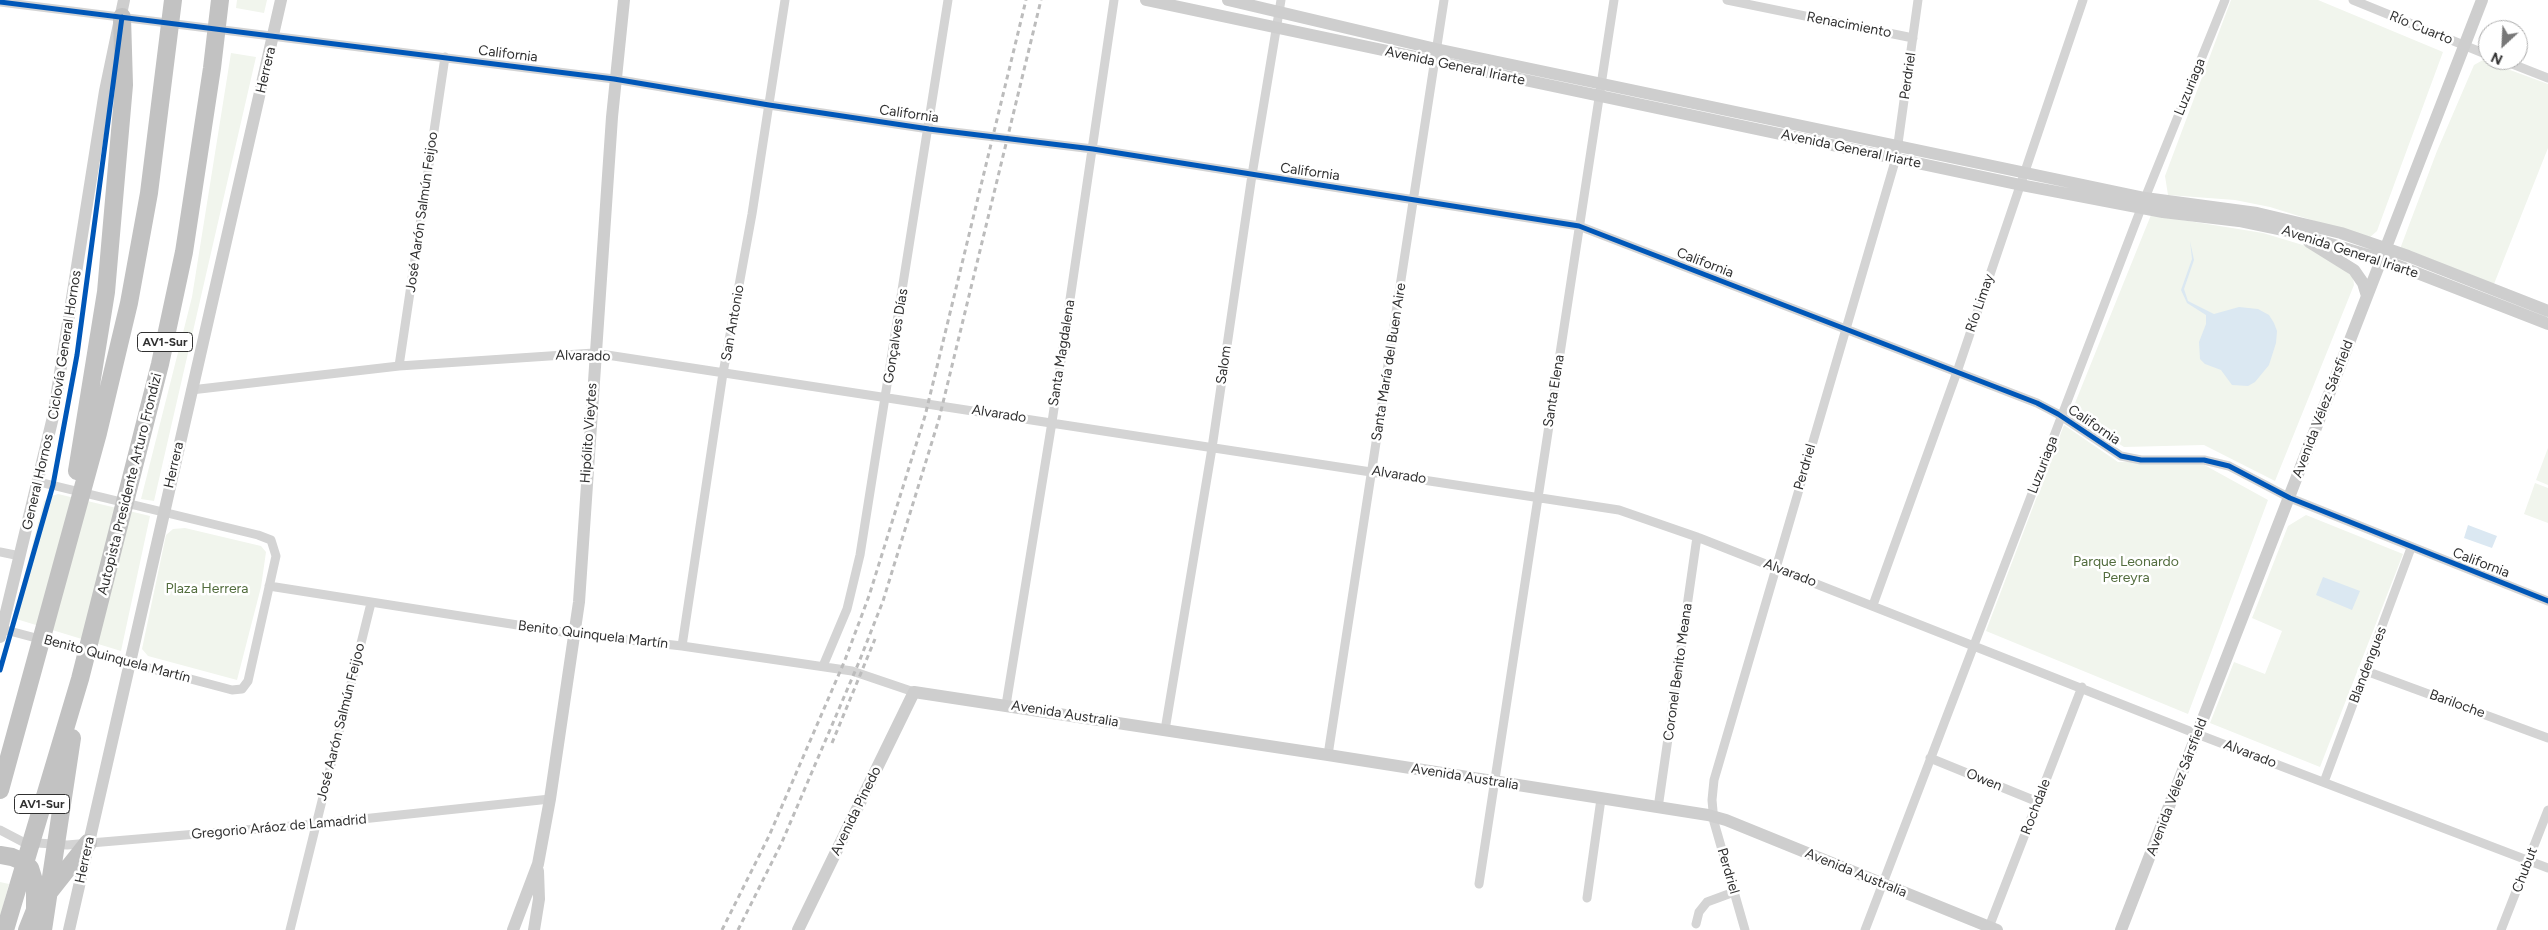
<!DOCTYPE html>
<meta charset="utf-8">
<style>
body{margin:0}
#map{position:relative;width:2548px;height:930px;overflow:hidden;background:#fff;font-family:Figtree,sans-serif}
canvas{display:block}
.north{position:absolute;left:2478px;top:20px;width:50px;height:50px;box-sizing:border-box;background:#fff;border:1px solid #acacac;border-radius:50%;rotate:205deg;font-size:14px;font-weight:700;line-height:20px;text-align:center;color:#303030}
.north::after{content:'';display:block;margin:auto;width:18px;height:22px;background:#787878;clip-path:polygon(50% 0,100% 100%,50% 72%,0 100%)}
</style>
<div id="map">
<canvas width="2548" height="930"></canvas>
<div class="north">N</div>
</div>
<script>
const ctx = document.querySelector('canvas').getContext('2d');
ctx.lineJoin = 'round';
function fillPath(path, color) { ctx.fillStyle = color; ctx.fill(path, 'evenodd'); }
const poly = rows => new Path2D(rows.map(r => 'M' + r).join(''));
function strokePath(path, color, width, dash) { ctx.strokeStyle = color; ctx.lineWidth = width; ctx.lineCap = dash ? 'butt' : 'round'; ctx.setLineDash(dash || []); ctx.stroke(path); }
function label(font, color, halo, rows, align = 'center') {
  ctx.font = font + ' Figtree,sans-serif'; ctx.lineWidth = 5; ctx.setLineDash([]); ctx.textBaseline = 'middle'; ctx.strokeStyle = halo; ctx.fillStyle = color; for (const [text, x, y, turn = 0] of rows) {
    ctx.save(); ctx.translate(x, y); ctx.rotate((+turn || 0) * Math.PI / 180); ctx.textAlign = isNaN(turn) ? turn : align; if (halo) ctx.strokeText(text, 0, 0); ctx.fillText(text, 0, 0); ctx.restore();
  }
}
const green = poly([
 [237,0,267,0,264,13,236,8],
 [2231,0,2318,0,2443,52,2377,231,2369,238,2270,207,2235,200,2168,195,2165,176],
 [231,53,256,57,154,501,141,499,192,297],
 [2483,60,2548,84,2548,148,2494,284,2400,249,2437,151,2474,65],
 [2151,215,2263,233,2306,246,2338,265,2353,277,2354,285,2275,481,2204,445,2124,447,2071,413],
 [2064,425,2118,462,2199,462,2268,500,2188,714,1986,631],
 [2548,448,2548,485,2536,480],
 [2535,483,2548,488,2548,523,2524,514],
 [58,494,150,516,121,651,13,618,44,501,49,497],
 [2306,515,2403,554,2320,767,2210,723,2234,662,2265,674,2282,631,2252,618,2288,526],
 [185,528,261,546,266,552,261,587,237,680,148,656,142,649,166,535,173,529],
 [0,882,9,884,0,917]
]);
const water = poly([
 [2190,241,2194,260,2184,289,2188,301,2214,314,2239,307,2258,309,2269,315,2274,323,2277,331,2276,343,2269,365,2255,382,2248,386,2232,385,2221,370,2205,364,2200,359,2199,342,2206,324,2206,315,2187,303,2181,290,2192,259],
 [2468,525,2497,536,2492,548,2464,538],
 [2323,577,2360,591,2352,610,2316,595]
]);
const street = poly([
 [1727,0,1913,38],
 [2353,0,2488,55],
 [0,2,614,79,769,105,929,129,1093,149,1579,226,2037,403,2058,414,2121,456,2141,460,2204,460,2229,466,2290,498,2548,601],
 [2502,60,2548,78],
 [399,366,445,57],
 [191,390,399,366,594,353,1619,510,1697,537,2197,734,2548,868],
 [0,552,20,556],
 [269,586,575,634,682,646,852,671,914,692],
 [1873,605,1957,372,2083,0],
 [2,629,232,690,242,689,248,681,276,556,271,540,258,535,39,482],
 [682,646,723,373,752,214,785,0],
 [823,666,847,609,860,555,948,0],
 [2366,671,2548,738],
 [1006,705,1052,422,1114,0],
 [1165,730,1212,448,1252,175,1281,0],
 [1328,755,1444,0],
 [1930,758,2038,802],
 [2324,782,2411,548],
 [1658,808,1697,537],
 [0,830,23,842,67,845,315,824,550,799],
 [1479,884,1614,0],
 [1587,898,1601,799],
 [1696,924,1699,912,1707,902,1734,892],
 [1989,927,2082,687],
 [290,930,371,603],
 [1745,930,1714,822,1712,800,1714,780,1896,158,1918,0],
 [1865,930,2145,198,2225,0],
 [2501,930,2548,810]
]);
const secondary = poly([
 [1146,0,2021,185,2163,212,2239,221,2287,231,2381,259,2548,324],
 [1228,0,1436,49,2145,198,2257,213,2341,233,2408,256,2548,311],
 [2309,242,2354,270,2363,283,2367,296],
 [0,637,53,417,105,91,124,0],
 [69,930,281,0],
 [513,930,538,864,550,799,579,602,612,117,624,0],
 [534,930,539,899,538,871],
 [798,930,914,692,1328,755,1708,815,1726,820,1997,930],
 [2121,930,2482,0]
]);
const highway = poly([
 [77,471,106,292,124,85,122,17],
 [0,790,98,433,129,303,149,193,173,0],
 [0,855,12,857,24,862,30,868,35,884,35,910],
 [5,930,80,679,160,364,184,252,212,68,220,0],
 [27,930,35,910,88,843],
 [43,930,72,738]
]);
const rail = poly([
 [832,743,875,639],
 [722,930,769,836,845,660,869,596,925,416,1026,0],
 [738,930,782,842,859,662,883,601,939,419,1041,0]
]);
const cycleway = poly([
 [0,2,614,79,769,105,929,129,1093,149,1579,226,2037,403,2058,414,2121,456,2141,460,2204,460,2229,466,2290,498,2548,601],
 [0,670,53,485,77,355,122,17]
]);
const shields = [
 [165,342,55],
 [42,804,55]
];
const shieldNames = [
 ["AV1-Sur",165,342],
 ["AV1-Sur",42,804]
];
const streetNames = [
 ["Renacimiento",1849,25,11],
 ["Río Cuarto",2421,28,22],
 ["California",508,54,7],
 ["Avenida General Iriarte",1455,66,12],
 ["Herrera",266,70,-77],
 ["Perdriel",1908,76,-82],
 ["Luzuriaga",2190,87,-68],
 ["California",909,114,8],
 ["Avenida General Iriarte",1851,149,12],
 ["California",1310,172,8],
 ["José Aarón Salmún Feijoo",422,212,-82],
 ["Avenida General Iriarte",2350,252,18],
 ["California",1705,263,21],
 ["Río Limay",1980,303,-71],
 ["San Antonio",733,323,-80],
 ["Gonçalves Días",896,336,-81],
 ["Ciclovía General Hornos",65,345,-81],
 ["Santa Magdalena",1062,353,-81],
 ["Alvarado",583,356,1],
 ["Santa María del Buen Aire",1389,362,-81],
 ["Salom",1224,365,-82],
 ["Santa Elena",1554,391,-81],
 ["Avenida Vélez Sársfield",2323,409,-69],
 ["Alvarado",999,414,9],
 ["California",2094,425,34],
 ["Hipólito Vieytes",589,433,-86],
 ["Herrera",174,465,-77],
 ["Luzuriaga",2043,465,-69],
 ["Perdriel",1805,467,-74],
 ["Alvarado",1399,475,9],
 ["General Hornos",38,482,-77],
 ["Autopista Presidente Arturo Frondizi",130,484,-76],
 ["California",2481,563,21],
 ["Alvarado",1790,573,21],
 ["Benito Quinquela Martín",593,635,7],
 ["Benito Quinquela Martín",117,659,15],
 ["Blandengues",2368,665,-69],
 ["Coronel Benito Meana",1678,672,-82],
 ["Bariloche",2457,704,20],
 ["Avenida Australia",1065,714,9],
 ["José Aarón Salmún Feijoo",341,722,-76],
 ["Alvarado",2250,754,21],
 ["Avenida Australia",1465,777,9],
 ["Owen",1984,780,22],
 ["Avenida Vélez Sársfield",2177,787,-69],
 ["Rochdale",2036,807,-69],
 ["Avenida Pinedo",856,811,-64],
 ["Gregorio Aráoz de Lamadrid",279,827,-5],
 ["Herrera",85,860,-78],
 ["Chubut",2525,870,-69],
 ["Perdriel",1728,871,74],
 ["Avenida Australia",1856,873,22]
];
const parkNames = [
 ["Parque Leonardo",2126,562],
 ["Pereyra",2126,578],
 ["Plaza Herrera",207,589]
];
fillPath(green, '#f1f5ed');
fillPath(water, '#dbe8f2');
strokePath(street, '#d4d4d4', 9);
strokePath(secondary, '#cecece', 12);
strokePath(highway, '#c2c2c2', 18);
strokePath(rail, '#bcbcbc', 3, [5, 4]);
strokePath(cycleway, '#0057b8', 5);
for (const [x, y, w] of shields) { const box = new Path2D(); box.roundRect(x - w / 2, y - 9.5, w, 19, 4); ctx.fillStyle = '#fff'; ctx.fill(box); strokePath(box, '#303030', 1); }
label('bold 12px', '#303030', null, shieldNames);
label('14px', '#303030', '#fff', streetNames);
label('14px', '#526c3d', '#fff', parkNames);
</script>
